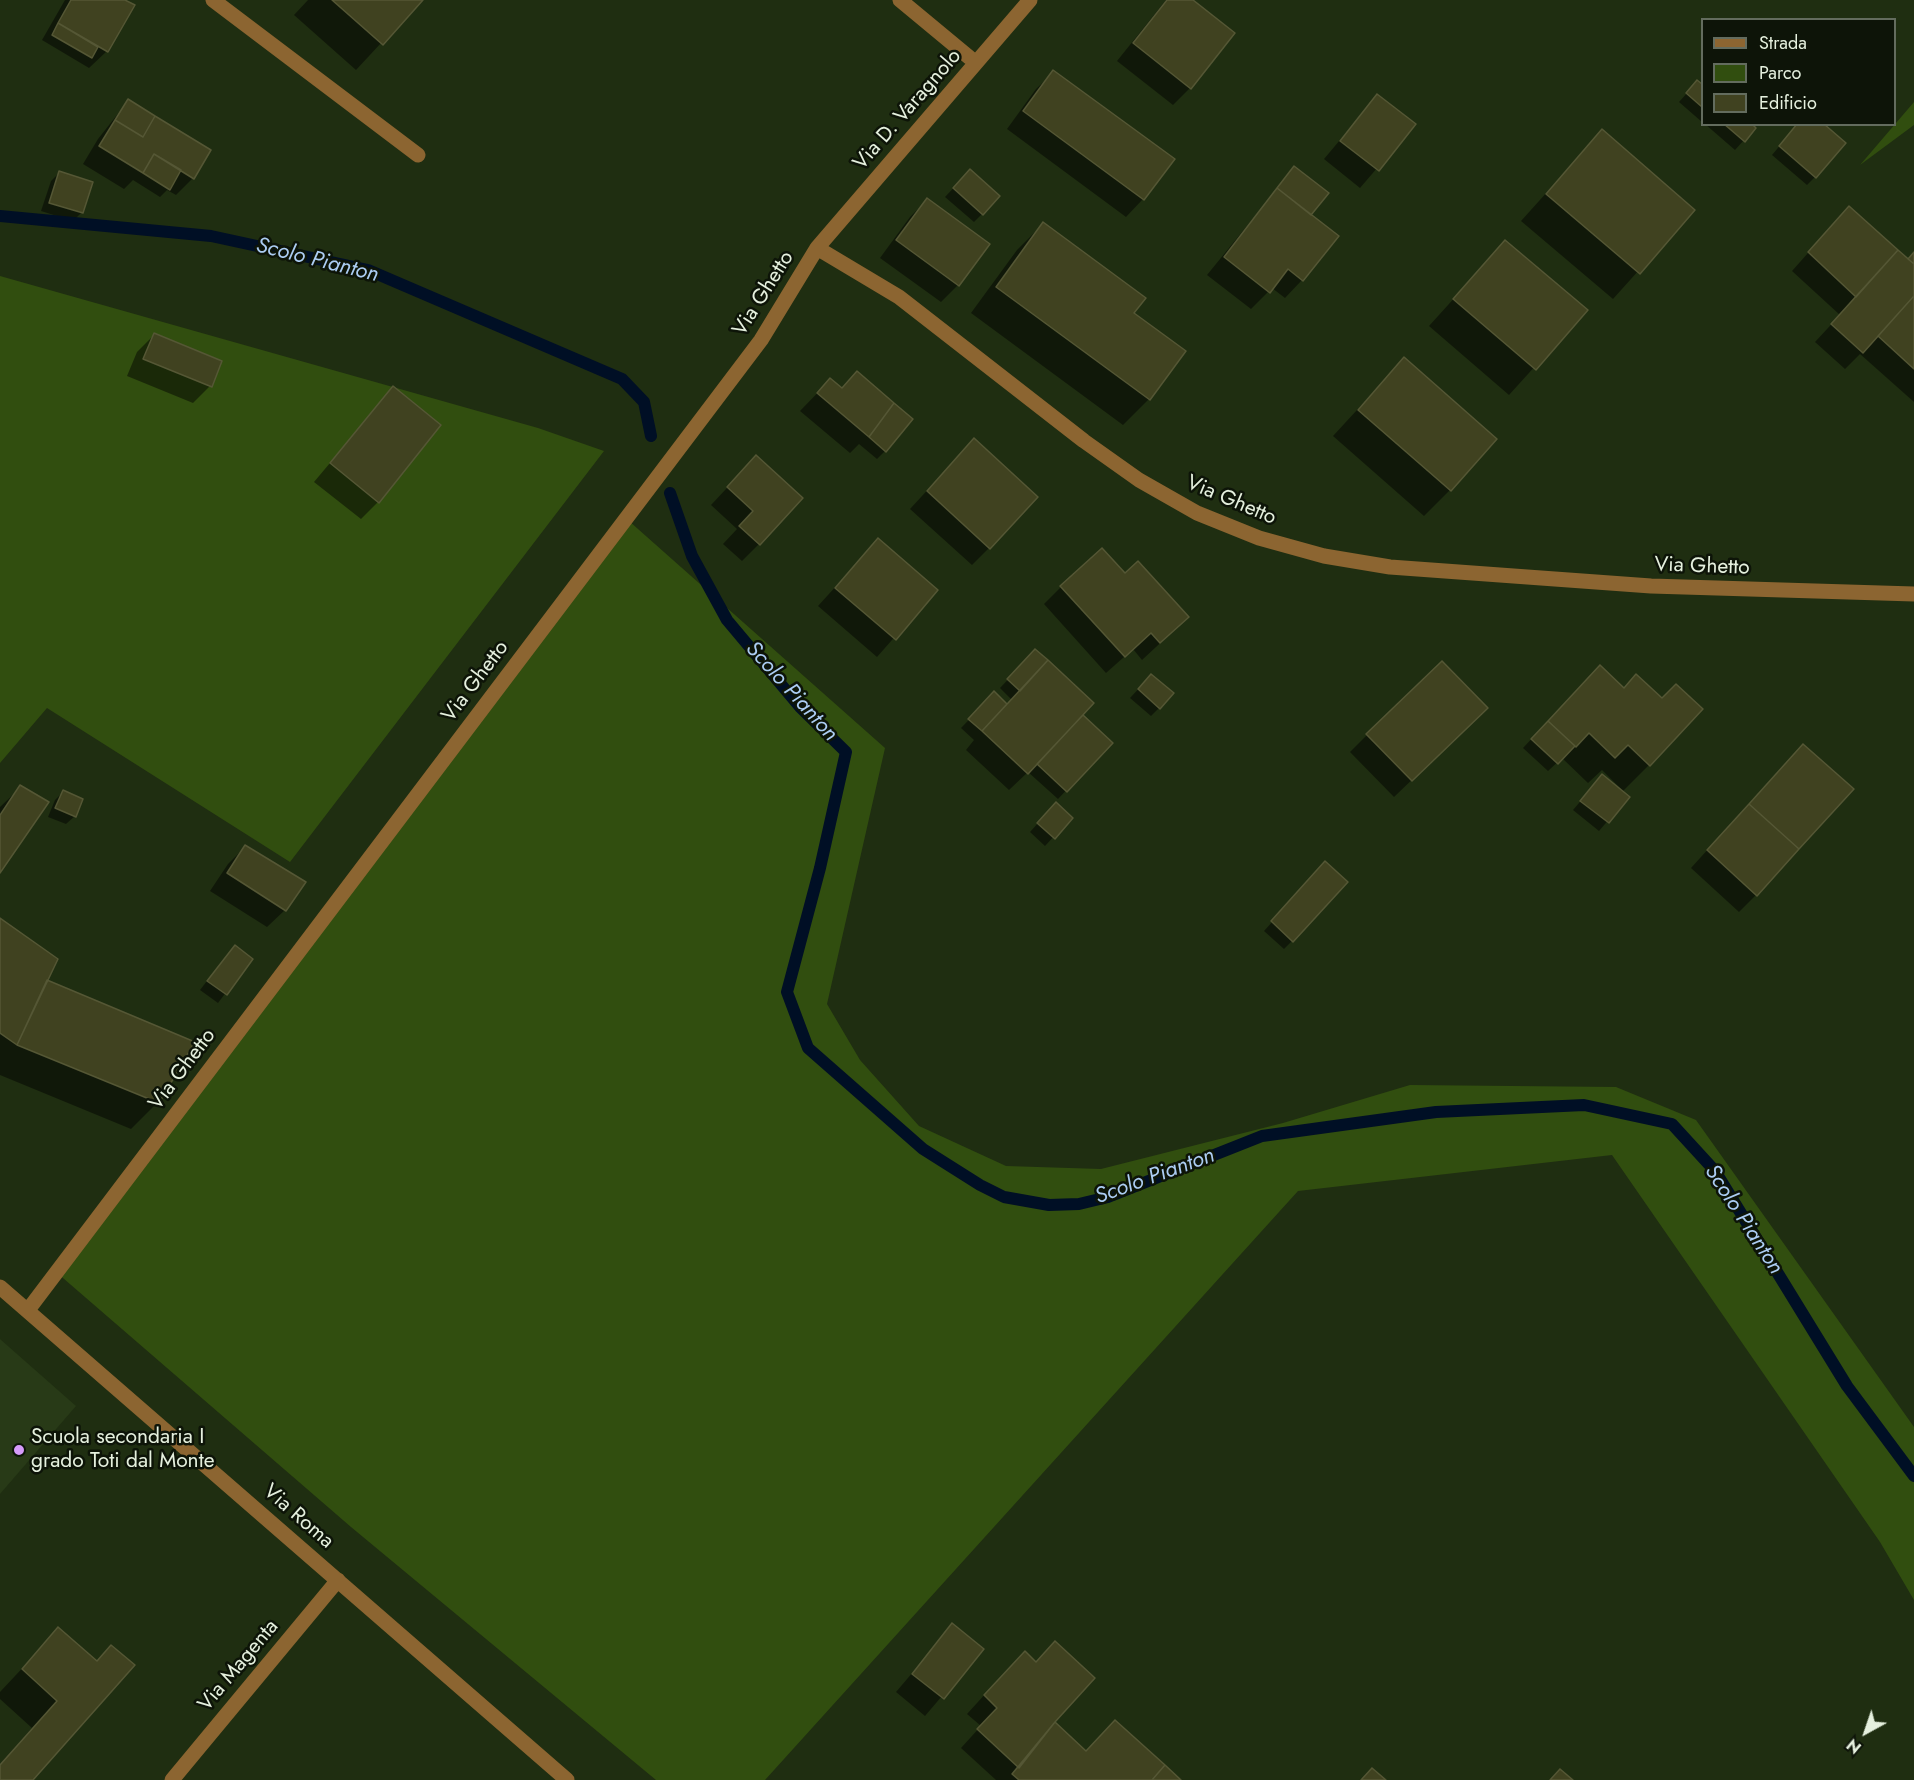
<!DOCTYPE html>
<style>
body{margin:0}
#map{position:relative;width:1914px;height:1780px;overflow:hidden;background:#1f2e11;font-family:Jost,sans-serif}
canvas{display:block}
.legend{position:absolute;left:1701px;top:18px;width:195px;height:108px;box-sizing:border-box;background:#0d1408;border:2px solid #636c5e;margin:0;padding:8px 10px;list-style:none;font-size:18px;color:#e5f0de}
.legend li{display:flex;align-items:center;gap:12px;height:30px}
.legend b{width:30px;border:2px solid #636c5e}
.north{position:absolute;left:1836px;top:1702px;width:60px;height:60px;-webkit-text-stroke:4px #0d1408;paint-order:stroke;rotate:220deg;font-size:16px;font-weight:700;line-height:24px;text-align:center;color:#e5f0de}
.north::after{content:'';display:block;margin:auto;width:21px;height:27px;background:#e5f0de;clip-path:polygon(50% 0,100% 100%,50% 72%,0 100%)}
</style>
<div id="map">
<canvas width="1914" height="1780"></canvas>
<ul class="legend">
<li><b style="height:8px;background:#8c6531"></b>Strada</li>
<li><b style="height:16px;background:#314e0f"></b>Parco</li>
<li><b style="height:16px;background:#404220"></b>Edificio</li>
</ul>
<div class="north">N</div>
</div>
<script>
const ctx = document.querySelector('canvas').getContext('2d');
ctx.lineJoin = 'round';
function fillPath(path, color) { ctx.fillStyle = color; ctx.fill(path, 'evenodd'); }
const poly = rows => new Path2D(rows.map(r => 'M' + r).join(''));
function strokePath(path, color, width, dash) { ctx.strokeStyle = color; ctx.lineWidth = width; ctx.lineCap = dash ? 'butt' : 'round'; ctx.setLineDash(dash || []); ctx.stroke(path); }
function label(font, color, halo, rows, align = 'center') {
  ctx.font = font + ' Jost,sans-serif'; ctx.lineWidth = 5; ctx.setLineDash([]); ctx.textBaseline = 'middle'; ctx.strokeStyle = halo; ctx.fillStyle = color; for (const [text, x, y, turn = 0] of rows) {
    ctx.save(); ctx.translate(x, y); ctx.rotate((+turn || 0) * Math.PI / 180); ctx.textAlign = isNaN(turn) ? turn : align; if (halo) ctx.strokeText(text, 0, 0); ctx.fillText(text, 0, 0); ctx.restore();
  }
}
const built = poly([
 [0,1339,76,1406,0,1494]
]);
const green = poly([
 [1914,102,1914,125,1860,165],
 [0,276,538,428,604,451,290,862,47,708,0,763],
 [629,521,885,748,827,1004,860,1060,919,1126,1006,1166,1101,1169,1283,1123,1410,1085,1616,1087,1696,1120,1914,1427,1914,1600,1880,1542,1612,1155,1298,1191,765,1780,656,1780,351,1527,56,1272]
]);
const shadow = poly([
 [65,0,122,0,107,51,89,68,42,40],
 [308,0,421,0,356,70,294,15],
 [1166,0,1191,0,1190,88,1173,105,1117,61],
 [1054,72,1173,159,1143,199,1126,217,1007,129,1036,89],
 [1697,82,1702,86,1702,122,1679,102],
 [1377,96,1414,125,1360,188,1324,159],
 [128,101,193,178,176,195,167,190,160,197,133,180,124,189,83,164,98,139],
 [1705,124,1749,124,1754,129,1735,150],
 [1798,124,1815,177,1807,185,1772,155],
 [1602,131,1693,210,1613,299,1521,221],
 [1294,168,1309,215,1302,280,1285,298,1272,288,1251,309,1207,275],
 [60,172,82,212,73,221,41,211,51,181],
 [962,179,982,214,974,222,945,197],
 [927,200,958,285,941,302,880,258,910,217],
 [1043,224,1132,313,1184,351,1149,399,1123,425,971,313,1017,250],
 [1832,226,1907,260,1914,253,1914,402,1860,354,1845,369,1815,342,1840,315,1792,271],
 [1505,242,1586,310,1509,395,1429,326],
 [154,335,210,386,193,403,127,376,137,352],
 [1404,359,1450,490,1424,516,1333,436],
 [857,373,885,451,877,459,859,444,850,453,800,411,830,380,841,389],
 [393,388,378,502,361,519,314,482],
 [756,457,759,544,742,561,723,544,737,529,711,505],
 [957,458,989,548,972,565,910,509],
 [878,540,936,590,877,657,818,606],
 [1061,587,1170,634,1142,660,1133,649,1106,673,1044,604],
 [1035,651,1071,726,1111,743,1058,799,1028,772,1009,790,966,750,974,740,961,728,994,694,1007,705,1012,700,1000,688],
 [1143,684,1159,708,1151,716,1130,698],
 [1574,693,1649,765,1622,792,1628,797,1599,831,1573,810,1602,776,1619,790,1621,789,1602,770,1588,783,1562,758,1548,771,1523,748],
 [1468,726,1394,797,1350,752,1367,735],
 [1786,763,1756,895,1739,912,1691,868],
 [21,787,0,870,0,807],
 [63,792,75,816,66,824,48,817,55,800],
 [1048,812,1071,818,1045,846,1030,832],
 [245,847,285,910,267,927,210,891,228,864],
 [1317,872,1292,941,1284,949,1264,931],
 [0,920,44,981,158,1102,131,1129,0,1075],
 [227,955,251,959,218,1003,200,990],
 [953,1625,982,1649,925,1716,896,1692],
 [59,1629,96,1662,31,1780,0,1780,0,1764,32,1728,0,1699,0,1692],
 [1007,1670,1053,1722,1085,1752,1179,1780,996,1780,961,1748,981,1726,967,1714]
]);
const stream = poly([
 [0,216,211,236,368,270,622,379,644,402,651,436],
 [670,493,692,556,727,620,800,707,846,752,820,868,787,992,808,1048,923,1149,980,1185,1004,1197,1049,1205,1079,1204,1108,1197,1262,1136,1436,1112,1584,1105,1672,1124,1715,1171,1847,1386,1914,1476]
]);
const building = poly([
 [71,0,125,0,135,5,108,52,58,23,71,0],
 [332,0,423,0,383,45,332,0],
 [1167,0,1193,0,1235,33,1191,89,1133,43,1167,0],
 [58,23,98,47,92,58,52,35,58,23],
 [1053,70,1175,159,1144,200,1023,111,1053,70],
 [1697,80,1702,84,1702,107,1686,93,1697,80],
 [1377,94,1416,124,1379,171,1340,141,1377,94],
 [128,99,155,116,143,137,115,120,128,99],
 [155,116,211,150,194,179,154,154,143,173,99,146,115,120,143,137,155,116],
 [1724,124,1752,124,1756,128,1745,142,1724,124],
 [1797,124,1824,124,1846,143,1816,178,1779,146,1797,124],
 [1602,129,1695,210,1640,274,1546,194,1602,129],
 [154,154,181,170,170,190,143,173,154,154],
 [1294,166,1329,193,1311,215,1277,188,1294,166],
 [970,169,1000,196,983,215,953,188,970,169],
 [59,171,93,182,83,213,49,203,59,171],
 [1277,188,1339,236,1303,281,1288,269,1270,293,1224,257,1277,188],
 [927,198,990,244,959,286,896,240,927,198],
 [1849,206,1898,250,1856,297,1808,252,1849,206],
 [1043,222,1146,298,1134,313,1186,351,1150,400,996,287,1043,222],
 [1505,240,1588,310,1536,370,1453,299,1505,240],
 [1898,250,1914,264,1914,296,1863,353,1831,324,1898,250],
 [1914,252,1914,264,1908,259,1914,252],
 [1914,296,1914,369,1878,336,1914,296],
 [154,333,222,361,212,387,143,359,154,333],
 [1404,357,1497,439,1451,491,1358,410,1404,357],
 [857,371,894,403,869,437,817,393,830,378,842,388,857,371],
 [393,386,441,425,379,503,330,463,393,386],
 [894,403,913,419,886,452,869,437,894,403],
 [974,438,1038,497,990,549,927,491,974,438],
 [756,455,803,498,760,545,739,526,753,511,727,487,756,455],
 [878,538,938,590,896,640,835,588,878,538],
 [1102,548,1125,573,1138,561,1189,617,1160,643,1151,633,1125,657,1060,586,1102,548],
 [1035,649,1048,660,1020,691,1007,679,1035,649],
 [1048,660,1094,703,1028,774,982,731,1048,660],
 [1442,661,1488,708,1412,781,1366,734,1442,661],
 [1600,665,1624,688,1636,674,1662,698,1676,684,1703,709,1650,766,1628,745,1615,758,1589,733,1576,747,1548,721,1600,665],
 [1151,674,1174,693,1160,709,1138,689,1151,674],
 [994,691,1007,704,982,731,968,719,994,691],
 [1083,715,1113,743,1067,792,1037,764,1083,715],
 [1548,721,1575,746,1558,764,1531,739,1548,721],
 [1803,744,1854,789,1799,849,1749,804,1803,744],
 [1602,774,1630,797,1609,823,1580,801,1602,774],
 [20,785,49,802,0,873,0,815,20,785],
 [63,790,83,799,76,817,55,808,63,790],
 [1056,802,1073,818,1055,839,1037,823,1056,802],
 [1749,804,1799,849,1757,896,1707,850,1749,804],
 [245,845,306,882,286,911,227,873,245,845],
 [1325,861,1348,882,1293,942,1271,921,1325,861],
 [0,918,58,959,17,1045,0,1033,0,918],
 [235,945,253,959,227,995,207,981,235,945],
 [47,980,195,1042,159,1103,17,1045,47,980],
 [952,1623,984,1649,944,1699,912,1674,952,1623],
 [58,1627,97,1661,111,1645,135,1665,33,1780,0,1780,0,1765,57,1701,22,1669,58,1627],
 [1055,1641,1095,1678,1055,1722,1019,1768,977,1729,997,1708,984,1695,1025,1651,1036,1662,1055,1641],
 [1115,1720,1165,1765,1152,1780,1019,1780,1012,1774,1055,1722,1086,1751,1115,1720],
 [1165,1765,1181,1780,1152,1780,1165,1765],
 [1372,1768,1386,1780,1361,1780,1372,1768],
 [1560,1769,1573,1780,1550,1780,1560,1769]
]);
const minor = poly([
 [213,0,418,155],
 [900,0,976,63],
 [817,248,1030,0],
 [0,1287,567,1780],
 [28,1310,761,340,817,248,899,297,1084,441,1139,480,1197,513,1259,538,1324,556,1390,567,1651,586,1914,594],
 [172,1780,338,1580]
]);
const markers = [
 [19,1450,6,"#d69bfa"]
];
const streetNames = [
 ["Via D. Varagnolo",908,110,-49],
 ["Via Ghetto",764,294,-58],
 ["Via Ghetto",1231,501,23],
 ["Via Ghetto",1702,567,2],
 ["Via Ghetto",476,682,-53],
 ["Via Ghetto",183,1070,-53],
 ["Via Roma",298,1517,41],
 ["Via Magenta",239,1666,-50]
];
const poiNames = [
 ["Scuola secondaria I",31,1438],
 ["grado Toti dal Monte",31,1462]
];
const waterNames = [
 ["Scolo Pianton",317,261,14],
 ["Scolo Pianton",791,692,48],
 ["Scolo Pianton",1155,1177,-20],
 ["Scolo Pianton",1743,1220,57]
];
fillPath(built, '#283a17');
fillPath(green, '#314e0f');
fillPath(shadow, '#0007');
strokePath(stream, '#000f25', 12);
fillPath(building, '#404220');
strokePath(building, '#555735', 1.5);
strokePath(minor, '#8c6531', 15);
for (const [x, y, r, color] of markers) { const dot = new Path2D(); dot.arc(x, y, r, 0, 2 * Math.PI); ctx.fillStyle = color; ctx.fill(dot); strokePath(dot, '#0d1408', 2); }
label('21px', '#e5f0de', '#0d1408', streetNames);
label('21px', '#e5f0de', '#0d1408', poiNames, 'left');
label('italic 22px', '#accdf3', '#0d1408', waterNames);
</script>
